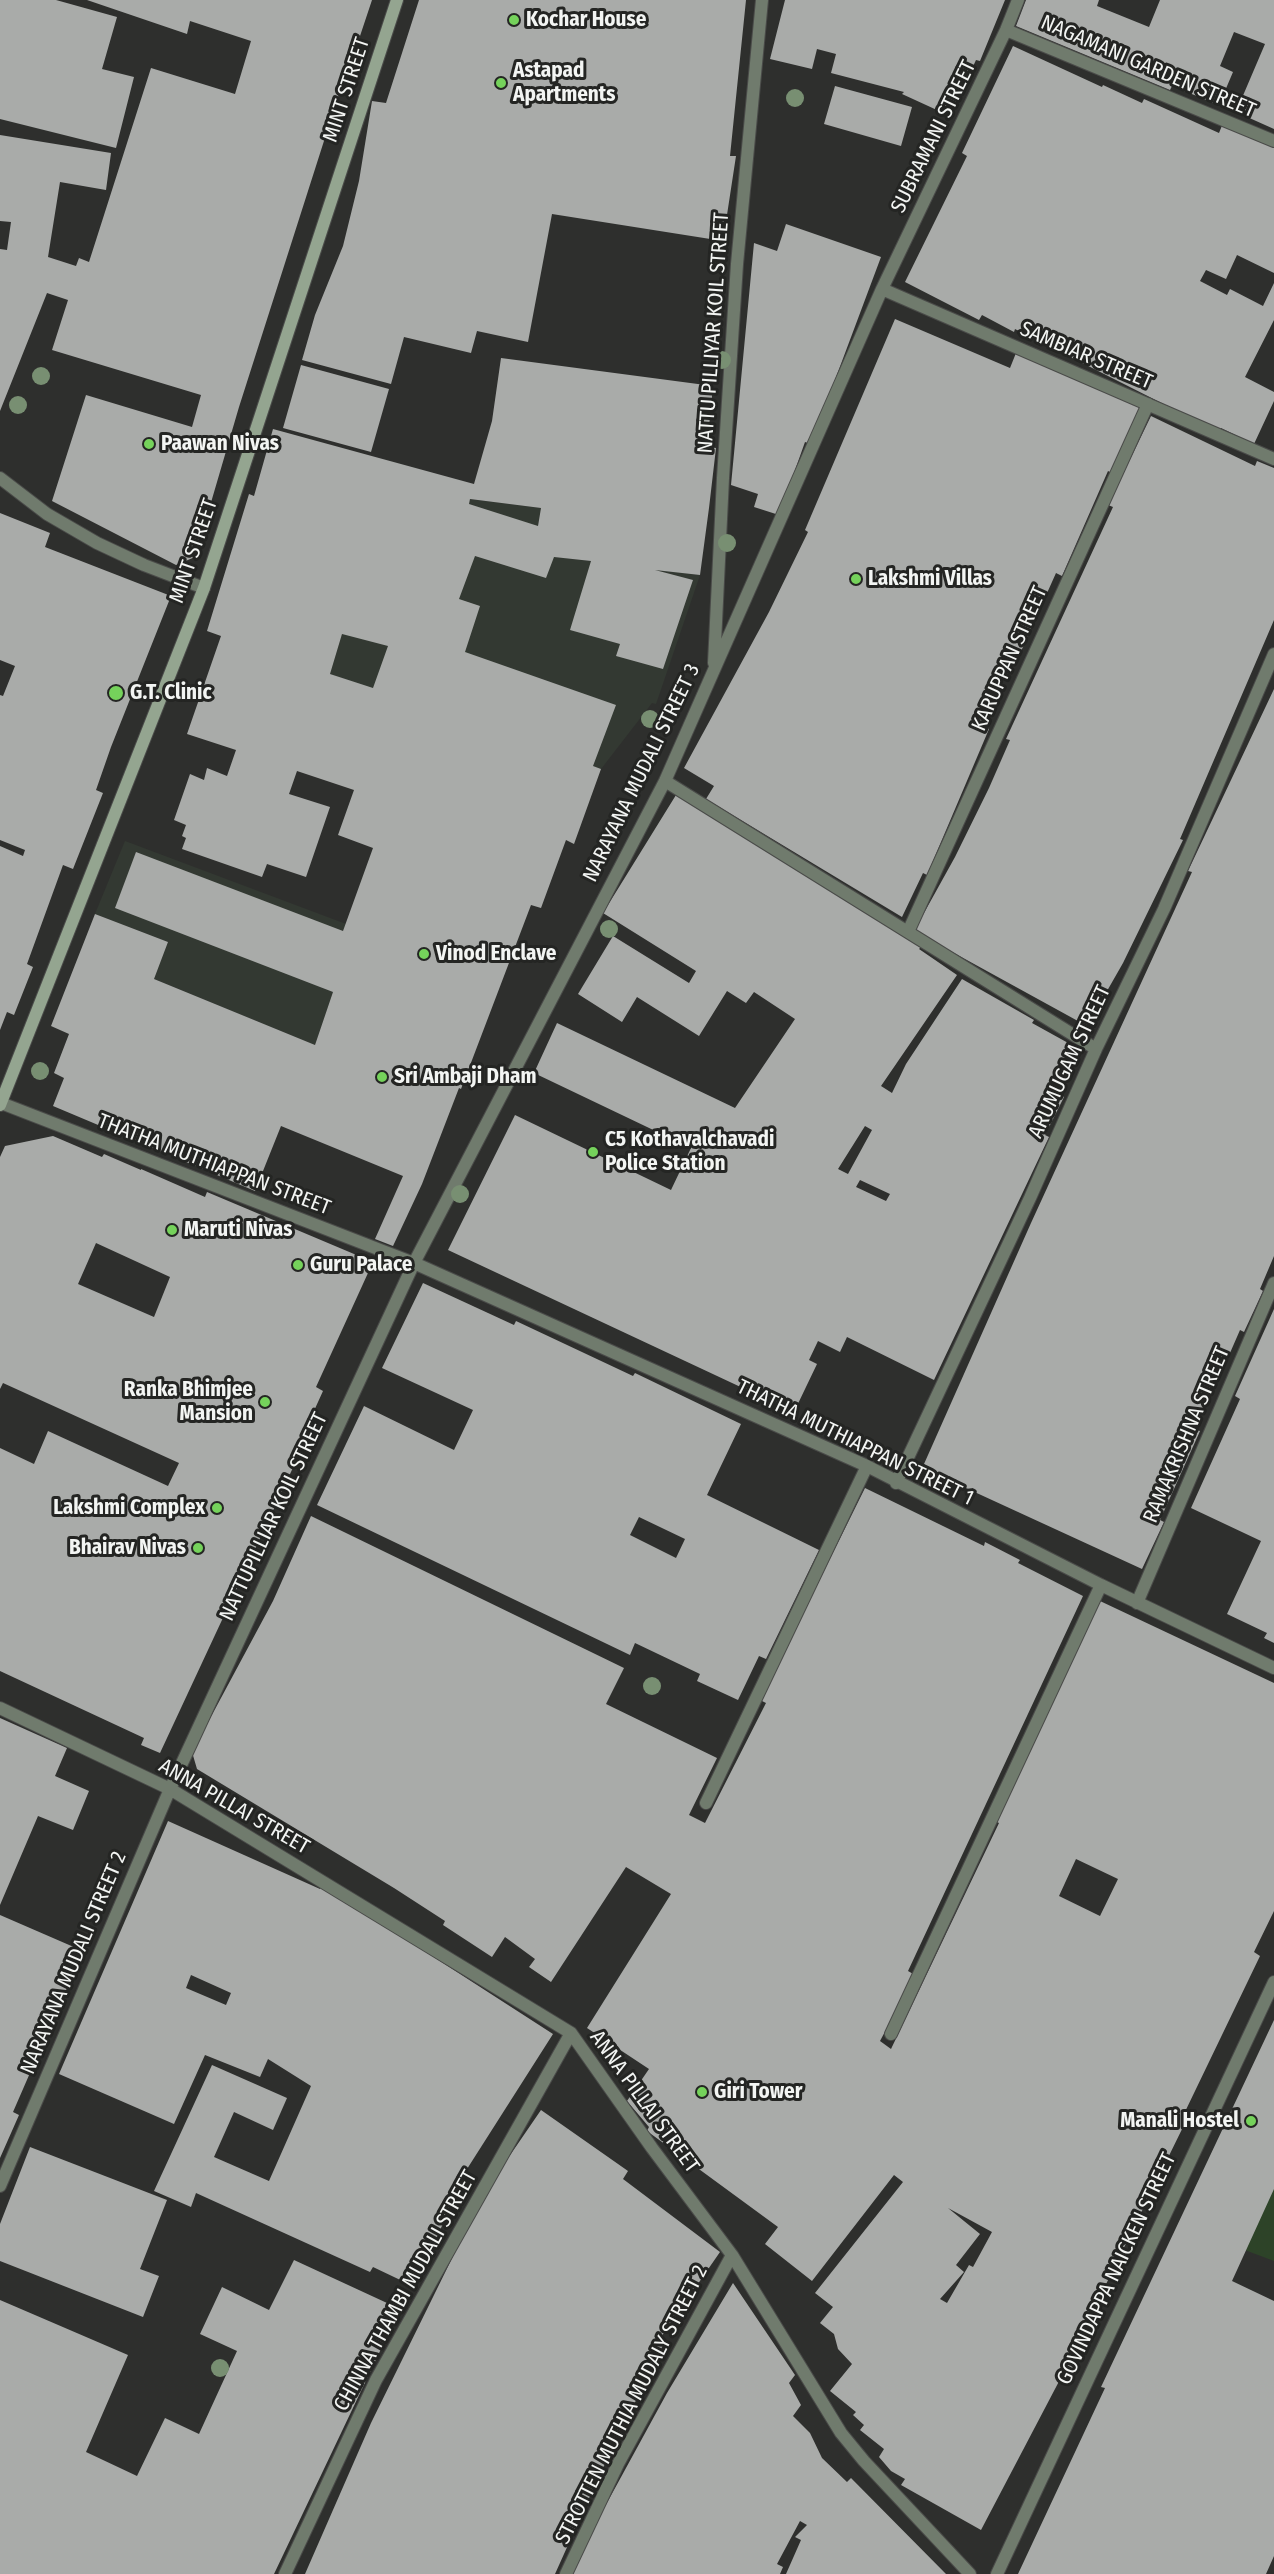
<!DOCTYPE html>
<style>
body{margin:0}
canvas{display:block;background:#2e2f2d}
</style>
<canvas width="1274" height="2574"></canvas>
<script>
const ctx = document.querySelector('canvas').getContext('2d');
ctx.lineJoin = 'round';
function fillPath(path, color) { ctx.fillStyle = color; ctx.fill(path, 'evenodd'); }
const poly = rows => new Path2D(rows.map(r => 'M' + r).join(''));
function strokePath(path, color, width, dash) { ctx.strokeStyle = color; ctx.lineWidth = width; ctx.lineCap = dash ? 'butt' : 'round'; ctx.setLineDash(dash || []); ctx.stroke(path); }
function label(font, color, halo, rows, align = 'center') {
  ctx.font = font + ' "Fira Sans Condensed",sans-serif'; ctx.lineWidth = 6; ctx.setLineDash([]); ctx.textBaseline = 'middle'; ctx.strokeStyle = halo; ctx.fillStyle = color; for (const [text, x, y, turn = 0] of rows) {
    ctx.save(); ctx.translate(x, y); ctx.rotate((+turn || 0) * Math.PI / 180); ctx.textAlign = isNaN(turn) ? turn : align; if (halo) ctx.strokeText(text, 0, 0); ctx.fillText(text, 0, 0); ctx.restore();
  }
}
const built = poly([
 [470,499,541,508,533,554,700,575,656,704,652,703,601,769,330,674,342,634,457,551],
 [125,841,346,924,322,988,333,992,315,1045,154,979,168,942,95,914]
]);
const green = poly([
 [1274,2126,1274,2261,1197,2232]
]);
const building = poly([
 [0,0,56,0,117,17,102,69,134,77,116,148,0,119],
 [87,0,372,0,348,72,346,72,239,407,195,557,176,565,52,501,86,395,192,427,201,395,52,350,68,300,47,293,0,411,0,249,7,250,11,222,0,221,0,135,111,153,106,190,60,182,48,257,76,266,79,258,89,262,151,68,235,94,251,41,190,21,187,34],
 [419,0,746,0,730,156,736,156,723,241,552,214,528,342,477,331,471,353,404,337,391,384,302,360,315,315,343,246,359,181,372,101,386,103],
 [785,0,1005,0,980,61,976,60,950,116,902,94,904,92,831,73,836,54,817,49,812,69,770,59],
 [1026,0,1099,0,1097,6,1149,27,1160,0,1274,0,1274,129,1236,112,1265,44,1234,32,1220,66,1233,72,1219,105,1172,86,1170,90,1016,26],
 [1013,46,1102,87,1103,85,1142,103,1144,99,1219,133,1223,123,1274,146,1274,273,1237,255,1226,279,1206,270,1200,281,1227,295,1230,289,1263,306,1274,283,1274,320,1245,377,1274,392,1274,401,1254,444,1221,428,1219,432,1015,329,1014,332,982,315,979,320,905,282,967,156,962,153],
 [835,86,912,107,901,146,824,124],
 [786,224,881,257,811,444,805,442,779,515,754,507,758,494,731,485,754,243,777,251],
 [895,319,1010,368,1016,353,1141,407,1112,473,1108,471,1062,576,1056,573,1018,658,1013,656,983,726,989,729,927,875,923,873,902,917,706,799,714,786,684,768,769,612,808,532,805,530],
 [501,358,713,386,707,447,716,448,709,508,700,575,655,570,693,580,663,669,616,656,620,644,570,630,591,561,554,557,546,578,475,556,459,599,480,606,465,652,616,705,593,766,601,769,574,844,566,840,541,908,531,905,461,1089,459,1088,422,1184,393,1246,375,1239,403,1176,281,1126,255,1191,53,1106,64,1078,54,1073,69,1034,51,1026,95,914,168,942,154,979,315,1045,333,992,115,908,136,852,343,931,373,848,338,835,354,790,297,771,289,794,330,807,306,877,267,864,262,877,182,849,186,838,182,836,186,825,174,820,190,774,204,780,207,768,227,776,236,750,187,734,221,636,207,631,249,494,254,496,273,429,474,484,492,421],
 [470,499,541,508,538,526,469,504],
 [342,634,388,646,373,688,330,674],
 [301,365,389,389,371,452,283,428],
 [1151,416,1255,466,1257,461,1274,468,1274,620,1180,839,1183,840,1123,963,1087,1026,914,931,955,857,989,788,1010,740,1006,739,1113,507,1108,505],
 [0,513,50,533,45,547,171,596,111,747,96,790,103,793,73,869,63,865,27,964,33,967,14,1015,7,1012,0,1030,0,846,23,856,25,850,0,840,0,695,3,696,15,666,0,660],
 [1274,689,1274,1256,1260,1289,1263,1291,1244,1332,1240,1330,1223,1369,1220,1367,1207,1397,1194,1429,1200,1431,1160,1520,1164,1522,1142,1569,931,1472,924,1464,1031,1223,1192,872,1188,871],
 [676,795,923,945,919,949,957,975,881,1086,892,1093,906,1064,962,979,1034,1020,1032,1023,1079,1049,1062,1095,1064,1097,1045,1135,1049,1137,934,1380,847,1337,840,1352,818,1341,809,1360,817,1364,794,1412,448,1250,515,1115,671,1190,691,1148,534,1073,557,1023,735,1108,795,1019,754,992,746,1003,727,991,699,1036,637,997,622,1022,578,994,613,936,689,983,696,971,603,913],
 [865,1126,872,1130,848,1174,838,1169],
 [860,1180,890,1194,886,1201,856,1187],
 [53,1136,102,1157,104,1154,141,1170,141,1169,205,1197,207,1192,373,1262,316,1387,323,1391,293,1457,297,1459,160,1753,141,1745,144,1738,0,1671,0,1448,34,1464,48,1431,168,1486,179,1463,3,1383,0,1389,0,1157,5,1146],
 [96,1243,170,1277,154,1317,78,1284],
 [423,1283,514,1325,516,1321,633,1376,635,1373,741,1424,707,1495,819,1550,766,1659,759,1656,738,1700,697,1681,700,1674,635,1643,630,1655,317,1505,364,1406,454,1450,473,1410,382,1368],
 [639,1517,685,1539,676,1558,630,1535],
 [1274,1309,1274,1643,1264,1638,1267,1633,1227,1614,1261,1541,1191,1508,1240,1399,1235,1396],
 [865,1488,984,1546,985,1542,1020,1560,1018,1563,1083,1596,908,1971,915,1975,880,2041,891,2049,999,1823,995,1821,1100,1601,1274,1683,1274,1911,1254,1952,1260,1956,1182,2118,1186,2121,1086,2325,1094,2328,1072,2372,1066,2368,981,2530,901,2485,905,2479,891,2471,879,2457,884,2449,860,2430,864,2425,853,2415,856,2412,830,2391,852,2364,838,2349,834,2334,820,2323,833,2307,815,2293,903,2182,894,2175,812,2281,765,2244,778,2227,647,2131,649,2127,627,2101,649,2069,587,2028,671,1894,626,1867,551,1982,529,1967,535,1959,505,1937,492,1957,443,1925,445,1921,394,1888,197,1769,192,1752,273,1601,311,1516,624,1668,606,1704,717,1758,689,1815,705,1823,766,1703,760,1700],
 [1076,1859,1118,1879,1100,1916,1059,1896],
 [948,2208,992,2232,973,2267,969,2265,947,2303,940,2299,964,2272,956,2265,980,2234],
 [0,1718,67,1748,55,1776,89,1791,73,1830,38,1816,0,1905],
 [168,1821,320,1889,321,1887,350,1903,553,2034,467,2169,415,2287,373,2267,370,2272,196,2193,191,2207,154,2191,212,2065,287,2098,273,2130,234,2112,214,2157,269,2181,311,2086,268,2059,260,2077,205,2055,174,2124,59,2074],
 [191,1975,231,1993,226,2005,186,1988],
 [0,1915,83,1951,13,2112,19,2115,0,2158],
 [1274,2020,1274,2189,1232,2281,1274,2301,1274,2556,1266,2574,1018,2574,1105,2388,1101,2387],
 [541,2110,628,2171,623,2179,720,2252,659,2340,664,2343,599,2476,555,2574,305,2574,371,2423,464,2234,493,2180],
 [30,2147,167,2200,140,2269,159,2276,143,2317,0,2261,0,2224],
 [294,2260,400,2309,274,2574,0,2574,0,2300,128,2355,86,2452,137,2476,165,2418,199,2434,237,2351,200,2334,222,2287,269,2310],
 [733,2283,795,2375,789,2383,801,2405,793,2416,810,2433,822,2458,847,2482,851,2478,946,2574,786,2574,801,2540,795,2537,807,2525,800,2521,777,2564,783,2567,780,2574,572,2574,591,2532,667,2393]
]);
const street = poly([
 [1006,30,1274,141],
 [882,289,1274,459],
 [0,478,47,514,97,543,144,565,204,588],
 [714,663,723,478,737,264,762,0],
 [665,781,1096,1049],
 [908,932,1148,404],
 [1,1103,414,1263,867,1466,1101,1585,1274,1668],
 [896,1483,1030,1198,1096,1049,1164,909,1274,654],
 [1137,1603,1274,1283],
 [0,1708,170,1789,571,2033,652,2148,732,2255,841,2433,864,2461,970,2574],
 [706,1803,867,1466],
 [891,2034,1101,1585],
 [0,2186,170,1789,414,1263,665,781,882,289,1006,30,1018,0],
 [285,2574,376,2380,571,2033],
 [566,2574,618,2464,732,2255],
 [997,2574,1274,1982]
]);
const secondary = poly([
 [0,1105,204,588,397,0]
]);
const trees = [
 [795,98],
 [722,360],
 [41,376],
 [18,405],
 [727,543],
 [650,719],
 [609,929],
 [40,1071],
 [460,1194],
 [652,1686],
 [220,2368]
];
const markers = [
 [514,20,6,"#75d25b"],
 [501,83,6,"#75d25b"],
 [149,444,6,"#75d25b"],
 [856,579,6,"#75d25b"],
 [116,693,8,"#75d25b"],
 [424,954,6,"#75d25b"],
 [382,1077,6,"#75d25b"],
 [593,1152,6,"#75d25b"],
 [172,1230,6,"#75d25b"],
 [298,1265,6,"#75d25b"],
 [265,1402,6,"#75d25b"],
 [217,1508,6,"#75d25b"],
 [198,1548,6,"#75d25b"],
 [702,2092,6,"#75d25b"],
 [1251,2121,6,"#75d25b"]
];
const poiNames = [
 ["Kochar House",526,20],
 ["Astapad",513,71],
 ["Apartments",513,95],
 ["Paawan Nivas",161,444],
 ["Lakshmi Villas",868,579],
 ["G.T. Clinic",130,693],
 ["Vinod Enclave",436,954],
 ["Sri Ambaji Dham",394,1077],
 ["C5 Kothavalchavadi",605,1140],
 ["Police Station",605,1164],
 ["Maruti Nivas",184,1230],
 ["Guru Palace",310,1265],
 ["Ranka Bhimjee",253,1390,"right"],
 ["Mansion",253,1414,"right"],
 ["Lakshmi Complex",205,1508,"right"],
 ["Bhairav Nivas",186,1548,"right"],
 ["Giri Tower",714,2092],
 ["Manali Hostel",1239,2121,"right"]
];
const streetNames = [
 ["NAGAMANI GARDEN STREET",1148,67,23],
 ["MINT STREET",347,90,-72],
 ["SUBRAMANI STREET",934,137,-64],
 ["NATTU PILLIYAR KOIL STREET",714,333,-86],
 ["SAMBIAR STREET",1086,356,23],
 ["MINT STREET",194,551,-71],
 ["KARUPPAN STREET",1010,659,-66],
 ["NARAYANA MUDALI STREET 3",642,773,-64],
 ["ARUMUGAM STREET",1070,1062,-65],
 ["THATHA MUTHIAPPAN STREET",214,1165,21],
 ["RAMAKRISHNA STREET",1187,1435,-67],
 ["THATHA MUTHIAPPAN STREET 1",855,1443,26],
 ["NATTUPILLIAR KOIL STREET",274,1517,-65],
 ["ANNA PILLAI STREET",234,1807,30],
 ["NARAYANA MUDALI STREET 2",74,1963,-67],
 ["ANNA PILLAI STREET",644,2102,54],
 ["GOVINDAPPA NAICKEN STREET",1117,2269,-65],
 ["CHINNA THAMBI MUDALI STREET",406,2291,-61],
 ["STROTTEN MUTHIA MUDALY STREET 2",632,2405,-63]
];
fillPath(built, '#333932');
fillPath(green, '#2d4328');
fillPath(building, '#a9aba9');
strokePath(street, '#4a4b49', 14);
strokePath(secondary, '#4a4b49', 14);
strokePath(street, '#707b6d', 12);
strokePath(secondary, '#94a590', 12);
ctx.fillStyle = '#788f72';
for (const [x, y] of trees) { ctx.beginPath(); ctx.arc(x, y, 9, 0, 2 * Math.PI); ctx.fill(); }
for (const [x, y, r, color] of markers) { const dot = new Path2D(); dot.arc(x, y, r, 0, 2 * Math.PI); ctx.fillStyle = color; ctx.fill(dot); strokePath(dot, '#242523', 2); }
label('bold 21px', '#f3f5f3', '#242523', poiNames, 'left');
label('21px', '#f3f5f3', '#242523', streetNames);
</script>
